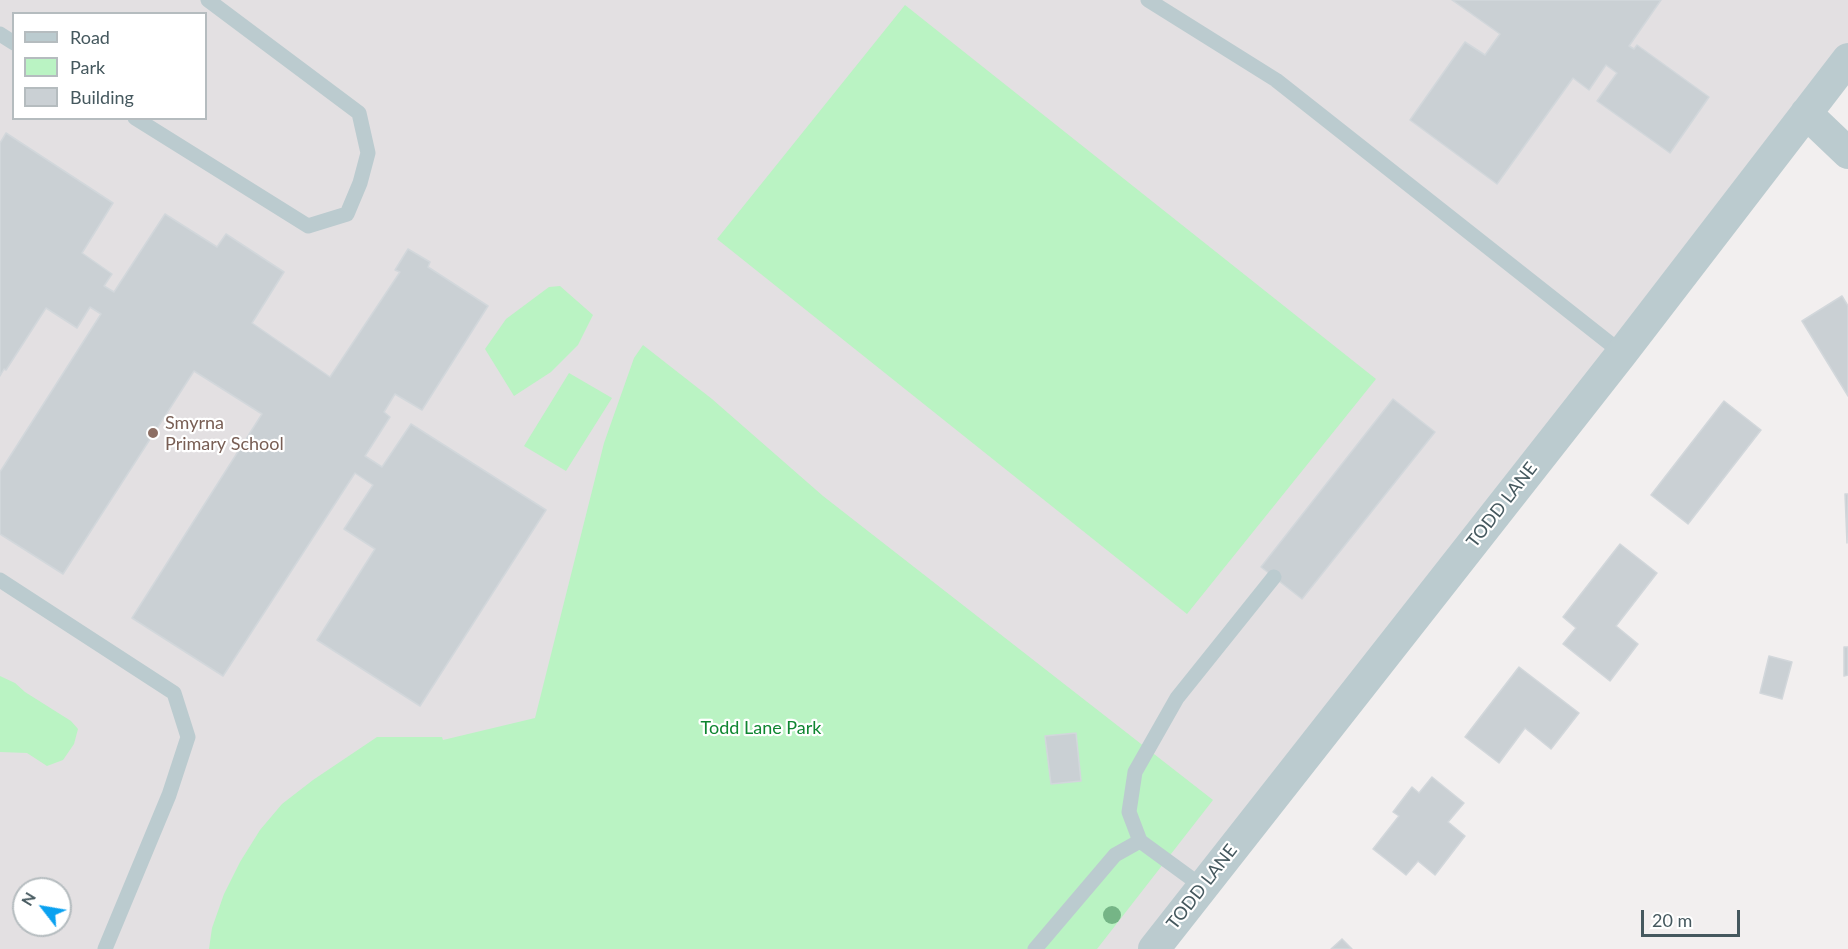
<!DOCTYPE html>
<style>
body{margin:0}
#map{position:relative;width:1848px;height:949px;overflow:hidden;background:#f2efef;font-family:Lato,sans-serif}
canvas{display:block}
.legend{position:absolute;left:12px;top:12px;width:195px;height:108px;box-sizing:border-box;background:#fff;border:2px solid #b5bcbf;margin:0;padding:8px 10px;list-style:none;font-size:18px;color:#45585e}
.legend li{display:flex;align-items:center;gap:12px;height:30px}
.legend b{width:30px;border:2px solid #b5bcbf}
.north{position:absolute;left:12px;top:877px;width:60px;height:60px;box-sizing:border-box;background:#fff;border:2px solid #b5bcbf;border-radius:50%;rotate:301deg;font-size:16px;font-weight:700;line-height:24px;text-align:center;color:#45585e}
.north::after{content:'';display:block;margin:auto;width:21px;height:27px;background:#0aa1f0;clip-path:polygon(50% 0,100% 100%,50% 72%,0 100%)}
.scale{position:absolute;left:1641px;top:910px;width:99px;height:27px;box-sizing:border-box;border:3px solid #45585e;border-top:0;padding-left:8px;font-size:18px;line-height:21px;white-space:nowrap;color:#45585e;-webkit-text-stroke:4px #fff;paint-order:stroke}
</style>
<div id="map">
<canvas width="1848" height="949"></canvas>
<ul class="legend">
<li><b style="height:8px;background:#bbcbcf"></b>Road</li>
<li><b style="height:16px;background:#baf3c3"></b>Park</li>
<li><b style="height:16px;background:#cad0d4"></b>Building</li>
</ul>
<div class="north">N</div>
<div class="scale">20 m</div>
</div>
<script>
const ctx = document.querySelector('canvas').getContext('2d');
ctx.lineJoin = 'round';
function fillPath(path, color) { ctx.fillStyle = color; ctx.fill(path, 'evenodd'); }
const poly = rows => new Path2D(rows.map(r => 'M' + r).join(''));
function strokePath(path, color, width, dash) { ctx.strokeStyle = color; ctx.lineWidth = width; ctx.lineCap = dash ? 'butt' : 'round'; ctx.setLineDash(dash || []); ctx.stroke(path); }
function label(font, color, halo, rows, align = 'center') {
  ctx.font = font + ' Lato,sans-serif'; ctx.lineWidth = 4.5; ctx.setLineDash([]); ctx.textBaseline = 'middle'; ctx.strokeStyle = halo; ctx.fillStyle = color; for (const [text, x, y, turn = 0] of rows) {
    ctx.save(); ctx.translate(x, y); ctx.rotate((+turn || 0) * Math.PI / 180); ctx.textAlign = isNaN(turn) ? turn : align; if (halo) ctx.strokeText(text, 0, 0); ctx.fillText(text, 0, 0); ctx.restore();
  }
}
const education = poly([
 [0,0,1848,0,1848,59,1154,949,0,949],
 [14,14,206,14,206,118,14,118],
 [24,889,60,889,60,925,24,925]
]);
const green = poly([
 [905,5,1376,379,1187,614,717,239],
 [560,286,593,315,578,345,551,372,514,396,485,349,506,319,549,287],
 [643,345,712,399,823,496,1213,800,1097,949,209,949,212,928,224,894,240,862,260,830,282,804,313,780,377,737,442,737,443,740,535,718,604,443,634,358],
 [569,373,612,398,566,471,524,446],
 [0,676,15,683,25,692,71,721,78,729,74,744,63,760,47,766,27,753,0,752]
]);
const building = poly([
 [1452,0,1661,0,1629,46,1634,49,1637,45,1709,97,1670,153,1597,101,1617,73,1606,65,1589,90,1573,78,1497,184,1410,120,1465,42,1485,55,1500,34,1452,0],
 [6,133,113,203,82,253,112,274,104,286,114,292,165,214,217,247,226,234,284,272,252,323,330,377,400,272,395,270,408,249,430,262,428,267,488,306,422,410,395,394,384,412,390,417,365,456,382,467,411,424,546,510,420,706,317,640,375,549,344,529,373,485,355,473,223,676,132,618,262,414,194,371,63,574,0,534,0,472,101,314,90,307,77,328,46,308,6,370,4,369,0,376,0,143,6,133],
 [1842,296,1848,306,1848,396,1802,321,1842,296],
 [1393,399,1435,432,1302,599,1261,567,1393,399],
 [1724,401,1761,430,1688,524,1651,495,1724,401],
 [1845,494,1848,494,1847,543,1845,494],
 [1620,544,1657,573,1616,626,1638,644,1610,681,1563,644,1576,628,1563,617,1620,544],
 [1844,647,1848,647,1848,675,1844,676,1844,647],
 [1769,656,1792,662,1782,699,1760,693,1769,656],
 [1519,667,1579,713,1551,749,1525,728,1499,763,1465,737,1519,667],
 [1076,733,1081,781,1051,784,1045,736,1076,733],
 [1432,777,1464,803,1448,822,1465,836,1435,875,1418,861,1406,875,1373,849,1399,816,1393,812,1412,787,1419,793,1432,777],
 [1342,939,1352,949,1331,949,1342,939]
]);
const lane = poly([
 [1148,0,1276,80,1622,353],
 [0,34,14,43],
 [135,118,308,226,347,214,360,183,368,153,359,113,208,0],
 [0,580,174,693,188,737,169,795,105,949],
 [1203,887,1140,841,1129,812,1135,772,1177,698,1274,577],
 [1035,949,1115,855,1140,841]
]);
const street = poly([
 [1806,113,1848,153],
 [1154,949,1622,353,1848,59]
]);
const trees = [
 [1112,915]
];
const markers = [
 [153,433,6,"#8d6e63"]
];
const educationNames = [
 ["Smyrna",165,423],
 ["Primary School",165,444]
];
const streetNames = [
 ["TODD LANE",1502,505,-52],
 ["TODD LANE",1202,887,-52]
];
const parkNames = [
 ["Todd Lane Park",761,728]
];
fillPath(education, '#e3e0e2');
fillPath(green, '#baf3c3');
fillPath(building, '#cad0d4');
strokePath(building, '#d2d7db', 1.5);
strokePath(lane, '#bbcbcf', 15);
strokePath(street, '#bbcbcf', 32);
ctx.fillStyle = '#75b586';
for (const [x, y] of trees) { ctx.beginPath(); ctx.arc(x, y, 9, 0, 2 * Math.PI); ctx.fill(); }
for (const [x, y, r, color] of markers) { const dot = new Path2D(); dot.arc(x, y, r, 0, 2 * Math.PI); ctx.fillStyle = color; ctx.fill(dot); strokePath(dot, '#fff', 2); }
label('18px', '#785e54', '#fff', educationNames, 'left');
label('18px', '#45585e', '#fff', streetNames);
label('18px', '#0f8631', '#fff', parkNames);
</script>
